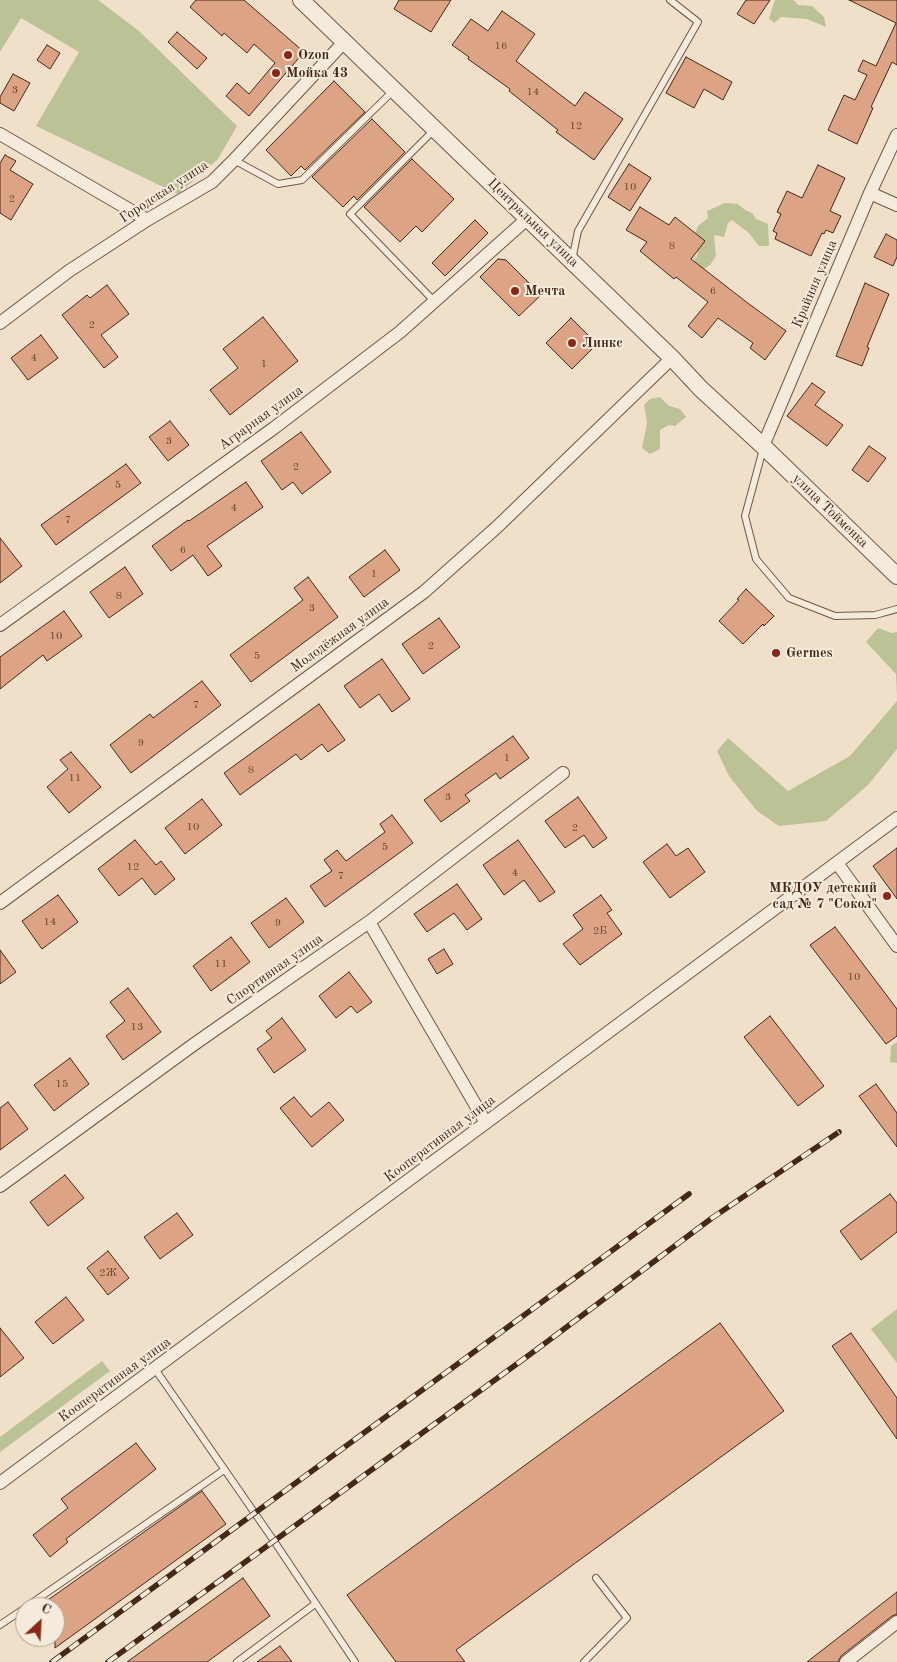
<!DOCTYPE html>
<meta charset="utf-8">
<style>
body{margin:0}
#map{position:relative;width:897px;height:1662px;overflow:hidden;background:#f0e0c9;font-family:"Old Standard TT",serif}
canvas{display:block}
.north{position:absolute;left:15px;top:1597px;width:50px;height:50px;box-sizing:border-box;background:#f5ebdc;border:1px solid #af9d8e;border-radius:50%;rotate:25deg;font-size:14px;font-weight:700;line-height:20px;text-align:center;color:#452818}
.north::after{content:'';display:block;margin:auto;width:18px;height:22px;background:#8f2418;clip-path:polygon(50% 0,100% 100%,50% 72%,0 100%)}
</style>
<div id="map">
<canvas width="897" height="1662"></canvas>
<div class="north">С</div>
</div>
<script>
const ctx = document.querySelector('canvas').getContext('2d');
ctx.lineJoin = 'round';
function fillPath(path, color) { ctx.fillStyle = color; ctx.fill(path, 'evenodd'); }
const poly = rows => new Path2D(rows.map(r => 'M' + r).join(''));
function strokePath(path, color, width, dash) { ctx.strokeStyle = color; ctx.lineWidth = width; ctx.lineCap = dash ? 'butt' : 'round'; ctx.setLineDash(dash || []); ctx.stroke(path); }
function label(font, color, halo, rows, align = 'center') {
  ctx.font = font + ' "Old Standard TT",serif'; ctx.lineWidth = 4; ctx.setLineDash([]); ctx.textBaseline = 'middle'; ctx.strokeStyle = halo; ctx.fillStyle = color; for (const [text, x, y, turn = 0] of rows) {
    ctx.save(); ctx.translate(x, y); ctx.rotate((+turn || 0) * Math.PI / 180); ctx.textAlign = isNaN(turn) ? turn : align; if (halo) ctx.strokeText(text, 0, 0); ctx.fillText(text, 0, 0); ctx.restore();
  }
}
const green = poly([
 [0,0,98,0,139,31,237,126,218,159,178,194,36,126,79,52,21,18,0,52],
 [775,0,794,0,798,5,812,6,824,17,826,27,807,19,781,17,774,23,769,18],
 [725,203,738,204,745,210,752,213,756,219,768,224,769,246,759,246,749,233,732,220,728,223,724,237,714,235,716,256,710,265,695,275,689,266,697,257,698,246,694,236,698,226,708,218,707,211],
 [660,397,669,406,680,409,686,417,675,426,669,425,660,430,660,449,650,454,642,448,647,423,644,405,650,399],
 [878,628,892,633,897,632,897,697,896,674,866,642],
 [897,701,897,749,868,785,826,821,779,826,757,811,729,776,717,751,728,738,788,791,850,756],
 [897,1042,897,1063,890,1062,891,1046],
 [897,1309,897,1363,871,1329],
 [102,1361,110,1371,0,1452,0,1437]
]);
const building = poly([
 [196,0,244,0,304,52,249,116,226,96,237,83,249,94,275,63,254,44,247,53,224,33,222,36,190,7,196,0],
 [399,0,451,0,431,32,394,9,399,0],
 [746,0,770,0,754,24,737,14,746,0],
 [849,0,897,0,897,65,892,62,871,107,873,108,857,144,828,130,844,95,855,100,867,75,858,71,863,60,876,66,896,23,849,0],
 [502,11,535,34,516,61,575,106,585,92,623,119,594,160,556,132,558,130,509,91,510,89,468,59,469,57,452,45,471,19,488,31,502,11],
 [177,32,207,58,197,69,168,42,177,32],
 [47,45,60,53,50,69,37,60,47,45],
 [686,57,732,82,723,100,704,89,694,108,666,93,686,57],
 [13,74,30,83,14,111,0,103,0,97,13,74],
 [334,81,365,112,305,170,301,166,291,176,266,150,334,81],
 [372,119,405,152,357,200,354,196,343,207,312,177,372,119],
 [5,155,16,161,10,170,33,184,11,220,0,213,0,163,5,155],
 [412,159,454,199,422,232,416,226,400,242,364,207,412,159],
 [629,164,651,178,630,211,608,197,629,164],
 [818,165,845,178,830,211,841,216,833,233,826,230,824,234,822,233,811,256,775,239,777,233,773,231,781,214,777,212,787,191,802,198,818,165],
 [640,207,669,225,675,217,705,241,691,259,749,304,786,331,765,360,750,348,753,343,718,318,702,338,688,326,708,302,676,277,674,279,640,251,647,242,626,230,640,207],
 [475,220,488,233,445,276,432,263,475,220],
 [886,234,897,240,897,257,893,266,874,257,886,234],
 [498,259,506,260,541,295,519,316,480,277,498,259],
 [865,283,889,294,867,347,869,348,862,366,836,356,865,283],
 [107,285,129,314,101,335,118,357,104,368,62,315,87,295,90,298,107,285],
 [263,317,298,361,230,415,210,390,238,368,223,349,263,317],
 [571,318,597,344,572,369,546,343,571,318],
 [41,335,58,358,28,380,11,358,41,335],
 [812,383,825,392,815,405,843,425,827,446,787,416,812,383],
 [170,421,189,445,168,461,149,437,170,421],
 [301,432,331,472,302,494,293,482,282,490,261,461,301,432],
 [869,446,886,458,868,482,852,470,869,446],
 [126,464,141,483,56,545,41,525,126,464],
 [246,482,263,507,207,546,222,566,208,576,193,555,171,571,152,546,188,520,189,521,246,482],
 [0,538,22,566,0,583,0,538],
 [385,550,400,570,364,597,349,577,385,550],
 [125,567,143,594,109,618,90,592,125,567],
 [308,577,338,617,251,682,230,655,303,600,294,588,308,577],
 [746,589,774,616,764,626,763,624,743,644,719,621,739,600,737,599,746,589],
 [64,611,82,636,47,661,43,655,0,689,0,657,64,611],
 [439,618,460,647,423,674,402,644,439,618],
 [382,659,410,699,392,712,379,694,360,708,344,686,382,659],
 [202,681,221,705,131,773,110,745,150,714,153,718,202,681],
 [319,704,345,740,328,752,322,744,301,760,296,754,240,795,224,773,319,704],
 [513,736,529,758,500,779,496,773,465,795,470,801,441,822,424,800,513,736],
 [71,752,101,787,69,813,47,787,68,769,60,760,71,752],
 [578,797,607,838,593,848,584,835,565,848,545,821,578,797],
 [202,799,222,825,185,854,165,828,202,799],
 [392,815,413,843,325,907,310,886,332,871,324,860,337,850,346,861,385,832,380,824,392,815],
 [135,840,156,865,161,861,175,879,155,895,142,878,119,896,98,869,135,840],
 [518,840,555,892,540,902,524,880,504,895,483,865,518,840],
 [667,844,676,856,688,848,705,872,670,898,643,862,667,844],
 [897,848,897,899,873,866,897,848],
 [457,884,482,919,467,930,454,913,427,932,414,914,457,884],
 [58,895,78,922,42,949,22,921,58,895],
 [601,895,612,910,607,913,622,934,580,965,563,944,583,929,573,915,601,895],
 [286,898,304,922,269,948,251,923,286,898],
 [835,927,897,1009,897,1036,886,1044,810,945,835,927],
 [231,937,250,962,211,991,193,966,231,937],
 [444,949,453,964,437,974,428,959,444,949],
 [0,950,16,972,0,984,0,950],
 [349,972,372,1002,357,1013,351,1006,336,1018,319,996,349,972],
 [128,988,161,1032,123,1060,106,1036,125,1021,110,1002,128,988],
 [770,1016,824,1086,798,1106,744,1037,770,1016],
 [282,1018,306,1050,274,1073,257,1049,272,1038,266,1031,282,1018],
 [70,1058,89,1084,54,1111,34,1085,70,1058],
 [876,1084,897,1113,897,1147,859,1096,876,1084],
 [294,1097,311,1117,329,1102,344,1120,312,1147,280,1108,294,1097],
 [8,1102,28,1129,0,1150,0,1108,8,1102],
 [65,1175,84,1198,48,1226,30,1202,65,1175],
 [890,1194,897,1203,897,1232,861,1260,840,1231,890,1194],
 [177,1213,193,1235,160,1259,144,1237,177,1213],
 [108,1251,129,1278,108,1295,87,1268,108,1251],
 [66,1297,84,1320,53,1344,35,1322,66,1297],
 [720,1323,784,1411,456,1650,465,1662,396,1662,347,1595,720,1323],
 [0,1328,24,1358,0,1377,0,1328],
 [851,1333,897,1398,897,1439,832,1346,851,1333],
 [136,1443,156,1469,66,1539,68,1542,50,1557,33,1535,68,1508,61,1499,136,1443],
 [202,1491,226,1524,55,1648,55,1607,38,1607,202,1491],
 [243,1578,270,1616,207,1662,127,1662,243,1578],
 [897,1592,897,1614,892,1616,841,1656,838,1662,807,1662,897,1592],
 [280,1646,292,1662,257,1662,280,1646]
]);
const service = poly([
 [234,160,278,184,302,180,393,91],
 [572,260,578,231,698,22,670,0],
 [434,301,350,214,435,129],
 [763,449,745,516,756,559,789,598,835,616,875,615,897,609],
 [155,1369,274,1541,355,1662],
 [26,1607,224,1470],
 [0,1625,25,1608],
 [237,1662,315,1604],
 [584,1662,627,1618,596,1578]
]);
const minor = poly([
 [0,134,147,220],
 [870,193,897,205],
 [0,323,69,271,147,220,212,182,234,160,345,41],
 [763,446,870,193,897,135],
 [0,625,274,428,400,332,528,218],
 [837,863,897,946],
 [0,903,424,592,497,527,672,358],
 [369,922,486,1123],
 [0,1186,193,1045,369,922,563,773],
 [0,1483,897,818],
 [846,1662,897,1622]
]);
const tertiary = poly([
 [301,0,672,358,701,389,763,446,897,576]
]);
const rail = poly([
 [52,1662,689,1194],
 [108,1662,536,1350,712,1218,839,1132]
]);
const markers = [
 [288,55,5,"#8f2418"],
 [276,73,5,"#8f2418"],
 [515,291,5,"#8f2418"],
 [572,343,5,"#8f2418"],
 [776,653,5,"#8f2418"],
 [887,896,5,"#8f2418"]
];
const numberNames = [
 ["16",501,46],
 ["3",15,90],
 ["14",533,92],
 ["12",576,126],
 ["10",630,187],
 ["2",12,199],
 ["8",672,246],
 ["6",713,291],
 ["2",92,325],
 ["4",34,358],
 ["1",264,364],
 ["3",169,441],
 ["2",296,467],
 ["5",118,485],
 ["4",234,508],
 ["7",68,520],
 ["6",183,550],
 ["1",374,574],
 ["8",119,596],
 ["3",312,608],
 ["10",56,636],
 ["2",431,646],
 ["5",257,656],
 ["7",196,705],
 ["9",141,743],
 ["1",507,758],
 ["8",251,770],
 ["11",75,778],
 ["3",448,797],
 ["10",193,827],
 ["2",575,828],
 ["5",385,847],
 ["12",133,867],
 ["4",515,873],
 ["7",341,876],
 ["14",50,922],
 ["9",278,923],
 ["2Б",600,931],
 ["11",221,964],
 ["10",854,977],
 ["13",137,1027],
 ["15",62,1084],
 ["2Ж",108,1273]
];
const poiNames = [
 ["Ozon",298,55],
 ["Мойка 43",286,73],
 ["Мечта",525,291],
 ["Линкс",582,343],
 ["Germes",786,653],
 ["МКДОУ детский",877,888,"right"],
 ["сад № 7 \"Сокол\"",877,904,"right"]
];
const streetNames = [
 ["Городская улица",164,192,-33],
 ["Центральная улица",533,223,44],
 ["Крайняя улица",815,284,-67],
 ["Аграрная улица",261,418,-36],
 ["улица Тойменка",830,511,44],
 ["Молодёжная улица",340,635,-36],
 ["Спортивная улица",275,970,-35],
 ["Кооперативная улица",440,1139,-37],
 ["Кооперативная улица",115,1380,-36]
];
fillPath(green, '#bac296');
fillPath(building, '#dda385');
strokePath(building, '#452818', 1);
strokePath(service, '#705644', 8);
strokePath(minor, '#705644', 14);
strokePath(tertiary, '#705644', 18);
strokePath(service, '#f5ebdc', 6);
strokePath(minor, '#f5ebdc', 12);
strokePath(tertiary, '#f5ebdc', 16);
strokePath(rail, '#452818', 5.5);
strokePath(rail, '#f5ebdc', 4, [11]);
for (const [x, y, r, color] of markers) { const dot = new Path2D(); dot.arc(x, y, r, 0, 2 * Math.PI); ctx.fillStyle = color; ctx.fill(dot); strokePath(dot, '#f5ebdc', 2); }
label('11px', '#6b4733', null, numberNames);
label('bold 14px', '#452818', '#f5ebdc', poiNames, 'left');
label('14px', '#452818', '#f5ebdc', streetNames);
</script>
